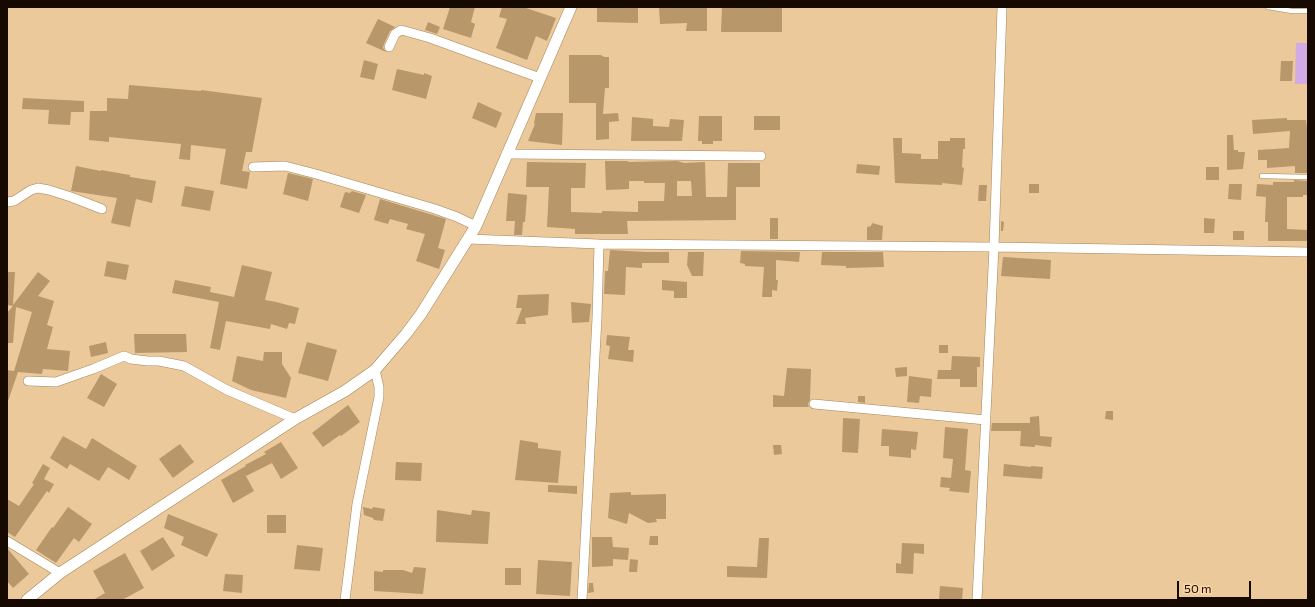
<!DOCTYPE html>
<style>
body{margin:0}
#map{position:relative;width:1315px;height:607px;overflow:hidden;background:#ecc99b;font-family:Commissioner,sans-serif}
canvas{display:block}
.frame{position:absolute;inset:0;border:8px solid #150900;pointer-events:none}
.scale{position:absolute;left:1177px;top:581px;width:74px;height:18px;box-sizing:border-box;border:2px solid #150900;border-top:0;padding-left:5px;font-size:12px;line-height:14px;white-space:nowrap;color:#150900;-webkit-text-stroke:3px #fad6a7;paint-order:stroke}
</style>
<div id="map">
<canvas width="1315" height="607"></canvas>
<div class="frame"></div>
<div class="scale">50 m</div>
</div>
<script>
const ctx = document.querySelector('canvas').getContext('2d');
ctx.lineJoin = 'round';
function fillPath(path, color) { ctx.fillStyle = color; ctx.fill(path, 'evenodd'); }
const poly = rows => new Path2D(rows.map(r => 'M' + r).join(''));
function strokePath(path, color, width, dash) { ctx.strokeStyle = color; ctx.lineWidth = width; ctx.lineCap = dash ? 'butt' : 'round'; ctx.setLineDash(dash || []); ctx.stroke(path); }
const green = poly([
 [1296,43,1308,43,1308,84,1295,84]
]);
const building = poly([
 [450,7,475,7,471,22,475,24,471,38,443,29],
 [502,7,523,7,556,18,547,41,536,36,527,60,496,48,507,19,499,17],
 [597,7,638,7,638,23,597,22],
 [659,7,707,7,707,31,686,31,687,23,660,24],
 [722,7,782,7,782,32,721,32],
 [378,19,395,27,390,31,384,44,383,48,386,52,366,43],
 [428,22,440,27,437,34,425,30],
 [569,55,601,55,604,57,609,57,609,88,605,88,603,114,618,113,619,121,609,122,609,139,596,140,596,103,569,103],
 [364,60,378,64,374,80,360,77],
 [1281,61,1293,61,1292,81,1280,81],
 [397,69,424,75,424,73,432,76,426,99,392,90],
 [129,85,201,91,201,90,262,98,252,152,246,152,242,171,250,172,247,189,220,184,226,149,191,145,190,160,179,159,181,144,109,137,109,142,89,140,90,111,107,111,107,98,128,99],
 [23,98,84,101,84,112,71,112,70,125,48,124,49,110,22,109],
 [478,102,502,113,496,128,472,118],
 [536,113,563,113,562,145,528,141,535,124,534,123],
 [699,116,722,116,722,141,713,141,713,144,702,144,702,141,698,141],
 [754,116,780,116,780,130,754,130],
 [632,117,653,119,653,126,669,127,670,119,684,120,682,141,631,141],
 [1287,118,1287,120,1306,120,1308,136,1308,173,1295,173,1295,166,1267,168,1267,160,1258,160,1258,150,1289,148,1290,131,1253,134,1252,120],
 [1227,135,1233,135,1234,150,1238,150,1238,152,1245,152,1243,169,1227,170],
 [893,138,902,138,902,153,921,154,921,159,938,159,938,141,950,141,950,138,965,138,965,149,963,149,962,167,964,168,962,185,942,183,942,185,895,183],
 [605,161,628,161,628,162,677,161,684,163,705,162,706,197,727,197,728,163,760,163,760,187,736,187,736,220,627,221,628,234,575,234,575,229,547,227,549,187,526,187,527,162,586,163,585,188,571,188,571,212,602,213,602,211,638,212,638,201,664,201,665,183,644,183,644,181,629,181,629,189,606,190],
 [677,181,691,181,692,196,677,196],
 [857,164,880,166,879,175,856,173],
 [76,166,101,171,101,170,130,175,130,177,156,181,152,203,136,199,130,227,111,223,117,198,71,191],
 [1206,167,1219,167,1219,180,1206,180],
 [288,173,313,179,308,201,283,194],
 [1294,180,1308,181,1308,195,1303,195,1303,197,1287,197,1287,229,1308,230,1308,241,1268,241,1268,222,1265,222,1266,197,1256,196,1257,184,1273,185,1273,182,1294,182],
 [1029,184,1039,184,1039,193,1029,193],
 [1229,184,1242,184,1241,200,1228,199],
 [979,185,987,185,986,201,978,201],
 [185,186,214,191,210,211,181,206],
 [352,191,366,195,359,213,340,207,345,192,350,193],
 [508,193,527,195,525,222,523,222,522,235,514,235,515,221,506,221],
 [380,199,446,219,438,248,445,250,439,269,416,261,425,234,406,229,408,224,390,219,388,224,374,220],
 [770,218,778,218,778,239,770,239],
 [1204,218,1215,219,1214,233,1204,233],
 [1001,221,1004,222,1003,231,1001,231],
 [872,223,883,226,882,240,867,240,867,227,871,226],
 [1233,231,1244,231,1244,240,1233,240],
 [610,250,645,252,669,252,669,263,642,263,642,268,626,267,625,295,604,294,605,271,608,271],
 [741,251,800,252,799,262,776,260,776,280,778,280,777,291,772,290,772,297,762,297,764,267,745,266,745,264,740,263],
 [688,252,704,252,703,276,692,276,687,265],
 [822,252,883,252,884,267,846,268,846,266,821,265],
 [1003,257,1051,260,1050,279,1001,276],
 [107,261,129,265,126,280,104,276],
 [242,265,272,272,265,300,276,302,299,308,295,324,289,323,287,329,271,324,270,329,226,321,220,350,210,348,219,302,172,293,175,280,211,287,210,292,234,297],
 [7,272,15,272,13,305,38,272,50,281,38,296,54,301,47,325,53,327,47,349,70,351,68,371,43,369,42,374,18,372,8,401,7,400,7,370,14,371,32,312,16,307,13,343,7,343,7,313,13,306,7,305],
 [662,280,687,282,687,298,674,298,674,291,662,290],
 [549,294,548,315,525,318,526,324,516,324,522,308,516,308,518,295],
 [571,302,591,304,589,322,572,323],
 [134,334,186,334,187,352,135,353],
 [607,335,630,337,628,350,634,350,633,362,608,359,610,346,606,345],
 [106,342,108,353,91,357,89,346],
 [307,342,337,350,328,381,298,373],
 [939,345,948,345,948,353,939,353],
 [264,352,282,352,282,364,291,378,286,398,251,390,232,381,237,356,263,361],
 [952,356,980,357,980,367,977,367,977,387,960,387,960,379,937,379,938,370,951,370],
 [907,367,907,376,896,377,895,368],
 [787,368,811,369,810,400,808,404,809,407,773,407,773,395,784,396],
 [101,374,117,384,104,407,87,398],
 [909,376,932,379,931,397,920,396,919,403,907,402],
 [858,396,865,396,865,403,858,402],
 [348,405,360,422,341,436,340,435,323,447,312,433],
 [1106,411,1113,411,1113,420,1105,419],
 [1039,416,1040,436,1052,437,1051,447,1035,445,1035,447,1020,446,1021,431,991,431,992,423,1030,423,1030,417],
 [843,418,860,419,858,453,842,452],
 [945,427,968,429,965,470,971,471,969,493,949,491,950,488,940,487,941,477,951,478,953,459,943,458],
 [882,429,918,432,916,450,911,449,911,458,889,456,889,446,881,446],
 [63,436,86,449,92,438,137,466,129,480,108,467,99,481,70,464,67,469,50,458],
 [520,440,538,443,538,448,561,451,558,483,515,480],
 [281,442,298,468,281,479,272,463,246,476,254,491,233,503,221,480,246,466,245,465,266,454,264,452],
 [180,444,194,462,173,478,159,459],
 [773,445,781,445,782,454,774,455],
 [396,462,422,463,421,481,395,480],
 [43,464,50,468,44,479,54,484,49,493,47,491,15,537,7,532,7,499,19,506,34,484,32,483],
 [1004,464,1031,467,1031,466,1043,467,1042,479,1003,476],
 [548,485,577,486,577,494,548,492],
 [631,492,631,495,666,494,666,519,656,519,657,522,648,523,629,513,627,524,608,518,610,493],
 [68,507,92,524,79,542,74,538,56,563,36,550,52,527,53,528],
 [363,507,372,509,373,507,385,509,383,521,374,520,373,518,364,515],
 [437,510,471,515,472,510,490,512,488,544,436,542],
 [168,514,218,534,207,557,181,545,184,537,164,528],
 [267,515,286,515,286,533,267,533],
 [650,536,658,536,658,545,649,545],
 [163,537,175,556,152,571,140,551],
 [592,537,612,537,613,547,629,548,628,560,613,559,613,566,592,567],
 [759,538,769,538,767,578,727,577,727,566,757,567],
 [902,543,924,544,924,554,914,553,913,574,896,573,896,563,901,564],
 [297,545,323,548,320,571,294,569],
 [7,548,29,574,13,588,7,581],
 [125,553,144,588,122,600,93,600,105,593,93,571],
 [630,559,638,560,637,572,629,572],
 [538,560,572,562,570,596,536,594],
 [414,567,426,568,423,594,374,591,374,571,383,572,383,570,403,570,412,573],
 [505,568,521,568,521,585,505,585],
 [225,574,243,575,242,593,223,591],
 [589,583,593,583,594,592,588,593],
 [940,586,963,588,962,600,939,600]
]);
const service = poly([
 [1268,7,1292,11,1308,11],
 [1262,176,1308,177]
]);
const minor = poly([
 [389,47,395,34,401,30,405,31,430,38,540,78],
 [506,154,761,156],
 [253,167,285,166,316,174,435,209,457,217,476,226],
 [7,202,14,201,31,190,38,188,49,190,71,197,102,209],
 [468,239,599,244,994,247,1308,252],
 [28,381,56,382,93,369,124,356,131,359,148,361,159,361,184,366,227,390,295,419],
 [814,404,986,420],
 [7,541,60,573],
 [345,600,357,504,379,397,379,387,375,370],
 [582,600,597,318,599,244],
 [977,600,994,247,1002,7]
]);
const tertiary = poly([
 [27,600,60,573,295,419,345,391,375,370,406,334,421,314,476,226,571,7]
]);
fillPath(green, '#d2abe4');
fillPath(building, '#b8976a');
strokePath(service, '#a58558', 5.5);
strokePath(minor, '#a58558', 10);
strokePath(tertiary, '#a58558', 12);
strokePath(service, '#fff', 4.5);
strokePath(minor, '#fff', 9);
strokePath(tertiary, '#fff', 11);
</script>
